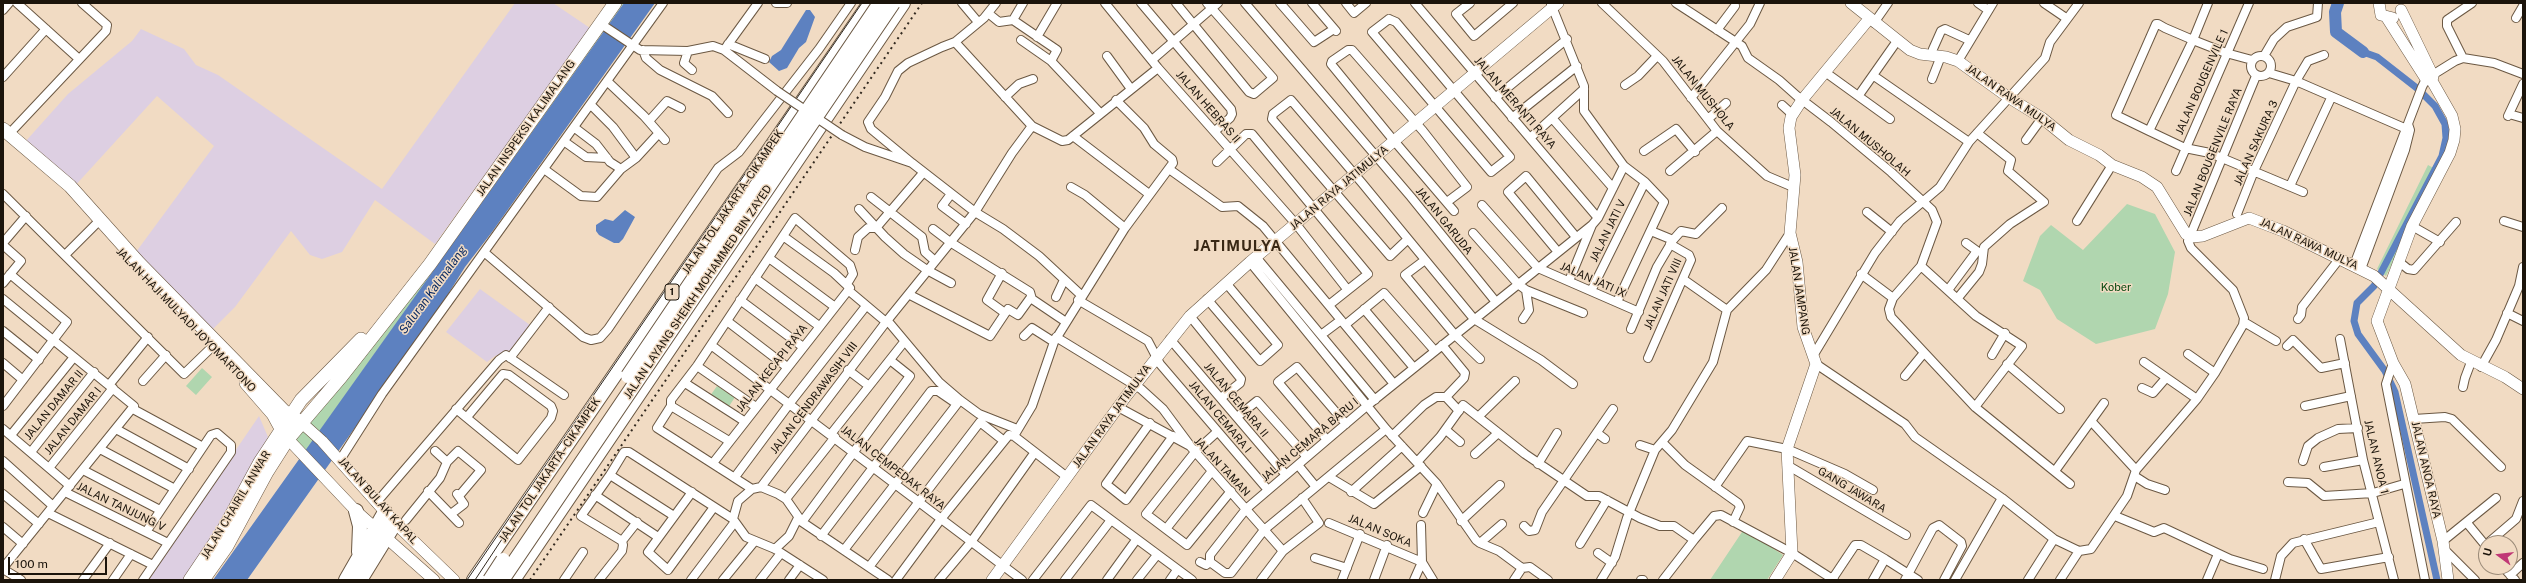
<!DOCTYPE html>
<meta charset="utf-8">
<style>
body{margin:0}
#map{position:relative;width:2526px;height:583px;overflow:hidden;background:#f1dbc3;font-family:"Public Sans",sans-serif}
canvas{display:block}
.frame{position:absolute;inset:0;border:4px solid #1b140b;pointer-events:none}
.north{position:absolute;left:2478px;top:535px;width:40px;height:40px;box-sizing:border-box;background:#f1dbc3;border:1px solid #9b8b79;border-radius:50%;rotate:285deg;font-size:11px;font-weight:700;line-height:16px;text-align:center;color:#1b140b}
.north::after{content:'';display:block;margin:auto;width:14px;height:18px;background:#c03876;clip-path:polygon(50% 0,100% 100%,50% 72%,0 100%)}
.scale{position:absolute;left:8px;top:557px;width:99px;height:18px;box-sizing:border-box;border:2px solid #1b140b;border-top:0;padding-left:5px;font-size:12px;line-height:14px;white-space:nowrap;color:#1b140b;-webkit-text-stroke:3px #f1dbc3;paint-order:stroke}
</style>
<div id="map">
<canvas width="2526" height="583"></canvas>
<div class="frame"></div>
<div class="north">U</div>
<div class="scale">100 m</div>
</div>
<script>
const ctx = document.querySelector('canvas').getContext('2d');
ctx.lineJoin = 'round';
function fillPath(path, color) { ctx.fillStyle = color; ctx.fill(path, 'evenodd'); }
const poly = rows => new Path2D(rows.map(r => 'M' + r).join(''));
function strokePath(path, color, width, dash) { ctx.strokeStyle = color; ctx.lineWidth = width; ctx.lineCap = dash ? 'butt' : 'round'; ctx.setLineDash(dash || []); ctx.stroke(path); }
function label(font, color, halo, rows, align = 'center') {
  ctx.font = font + ' "Public Sans",sans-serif'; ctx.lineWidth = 3; ctx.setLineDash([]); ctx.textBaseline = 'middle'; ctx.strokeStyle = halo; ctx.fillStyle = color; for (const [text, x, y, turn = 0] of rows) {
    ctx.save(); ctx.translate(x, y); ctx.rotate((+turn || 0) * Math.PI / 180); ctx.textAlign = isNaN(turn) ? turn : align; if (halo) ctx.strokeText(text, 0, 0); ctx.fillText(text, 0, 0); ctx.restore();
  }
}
const commercial = poly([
 [515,3,553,3,590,28,435,244,375,200,342,252,322,259,310,255,291,231,235,307,213,329,136,252,214,146,157,96,73,188,25,142,68,94,132,41,141,29,184,49,196,65,218,75,382,189],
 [480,289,530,325,511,350,495,356,487,362,446,332],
 [259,416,268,437,226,518,183,580,147,580]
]);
const green = poly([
 [615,3,624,3,302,456,288,439,330,391],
 [2428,165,2439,171,2386,276,2377,269],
 [2127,204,2155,214,2175,252,2168,294,2155,329,2096,344,2057,319,2040,290,2023,281,2040,236,2051,225,2083,250],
 [202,368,212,377,196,395,186,386],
 [717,386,735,397,728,408,710,396],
 [1744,529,1783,555,1767,580,1710,580]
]);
const water = poly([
 [624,3,655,3,492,232,465,267,437,312,247,580,213,580],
 [806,10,810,10,815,17,806,42,799,48,787,68,779,71,769,62,772,56,781,50],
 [625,210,635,217,623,239,619,243,614,243,599,235,596,231,596,225,605,219,613,221]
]);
const canal = poly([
 [2363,52,2377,57,2418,89,2435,106,2445,124,2446,138,2442,156,2374,286,2357,303,2354,321,2358,334,2385,371,2395,392,2437,580]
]);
const river = poly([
 [2338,3,2335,12,2336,32,2363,52]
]);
const street = poly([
 [17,3,79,59],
 [776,3,787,3],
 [962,3,978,22],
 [1105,3,1158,68,1296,224,1347,289],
 [1141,3,1231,109,1232,114,1230,118,1215,131],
 [1176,3,1249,92,1254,94,1273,78,1207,3],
 [1245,3,1411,197,1496,302],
 [1280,3,1314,42,1334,29],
 [1312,3,1336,31],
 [1346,3,1354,13,1366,3],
 [1415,3,1598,218],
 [1470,3,1456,14,1474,36,1513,3],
 [1602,3,1663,61,1717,131,1767,176,1793,187],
 [1676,3,1742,46,1748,58,1779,80,1797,96,1831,122,1891,172,1932,210,1937,222,1921,266,1976,316,2022,346,1975,407],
 [1978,3,1988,10],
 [2044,3,2066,18],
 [2208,3,2193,40,2149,131,2116,115,2156,24,2158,24,2165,28,2193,40,2226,53,2252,60],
 [1551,4,1584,86,1584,111,1624,166,1645,182,1664,202,1617,302],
 [3,10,9,3],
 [988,13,999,22,1013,20,1023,3],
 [2516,18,2523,6],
 [1389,19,1396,22,1510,157,1491,172,1372,32,1389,19],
 [1013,20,1057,50,1051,61],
 [1874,23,1888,3],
 [601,24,640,50,688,51,713,46,724,50,777,91],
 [1717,30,1735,6],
 [1037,37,1057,3],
 [1021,40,1051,61,1100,113],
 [955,42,984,18,996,3],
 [728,44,765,59],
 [1933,49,1941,31,1945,29,1969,40],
 [643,50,646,58,660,70,712,96,728,113],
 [724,50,758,3],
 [688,51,684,63,692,70],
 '2251 66a10 10 0 1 1 20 0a10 10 0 1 1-20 0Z',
 [1107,56,1131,89],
 [2264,56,2274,39,2287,27,2317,17,2318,3],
 [2463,58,2494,63,2523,74],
 [1152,60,1218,3],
 [1958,61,1993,3],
 [1825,72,1890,119],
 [2269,73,2296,81,2409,130],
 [1874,76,1969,142],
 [3,77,46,29],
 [1932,79,1941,56],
 [608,82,644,116,665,140],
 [1625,85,1638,76,1657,56],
 [1859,95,1897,41],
 [1005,97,1019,84,1033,79],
 [1495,98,1567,39],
 [1691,98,1750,24,1760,3],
 [591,105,613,127,636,158],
 [1782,105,1793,115],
 [2509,114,2523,118],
 [2508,116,2523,84],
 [1512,118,1577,66],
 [1552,118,1613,188],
 [1708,119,1726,103],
 [649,121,667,101,681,108],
 [575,128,596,144,610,162,621,169],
 [2149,131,2185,148,2210,153,2303,192],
 [9,134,106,31,107,25,82,3],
 [842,135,865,147,912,163,975,212,1003,229,1039,256,1081,295],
 [1073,136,1149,194],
 [1530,138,1584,89],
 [2026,140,2042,118],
 [565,142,586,157,607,158],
 [1644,151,1676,129,1695,152],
 [1217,162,1246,134,1252,134,1368,274,1329,305],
 [912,163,871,129,868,122,885,97,898,71,908,63,942,47,955,42,1032,126,1062,141,1068,140,1158,68],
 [544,169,581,196,597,197,621,169,636,158,659,133],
 [1169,169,1222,207,1238,206,1263,226,1394,384],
 [1670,171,1717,131],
 [2176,171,2249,3],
 [2290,186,2331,98],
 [1071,187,1085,195,1125,228],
 [3,194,184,374,212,347],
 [951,194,942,206,966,224],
 [871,197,922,237,925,252,935,261],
 [1447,202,1467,187,1423,131,1352,50,1348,50,1332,61,1331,64,1390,136,1454,211],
 [1482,205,1538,268,1639,312],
 [859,209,885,237,904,254,927,270,951,283],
 [1867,212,1892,232],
 [2237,214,2254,171,2296,81,2308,61,2324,55],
 [2077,221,2112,165],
 [2504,221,2523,227],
 [2412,226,2440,242],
 [933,229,950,242,1030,292,1032,299,1066,322],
 [1473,233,1518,284,1526,290,1529,310,1523,319],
 [1408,239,1390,256,1272,119,1273,114,1291,100,1362,183,1408,239,1474,319,1541,360,1573,384],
 [1673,240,1681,231,1696,234,1722,208],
 [3,243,26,216],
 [3,245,21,261,3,283],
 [855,250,858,237,868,228,876,228,923,173],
 [484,252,583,337,591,340,600,338,608,329,718,168,739,152,819,49,851,3],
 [1558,252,1508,192,1526,176,1576,237],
 [65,255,96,224],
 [1256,257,1375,400],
 [769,258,835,307],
 [1425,260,1405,275,1455,335,1480,359],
 [2398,261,2408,269,2414,270,2456,222],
 [1250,262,1386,429,1437,484,1476,540,1480,543,1502,524],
 [2354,265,2422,87,2426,79,2455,61,2463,58,2447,26,2447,20,2472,3],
 [2361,269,2405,150,2410,130,2408,124],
 [1002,273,987,300,1005,313],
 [1861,274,1893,298,1889,309,1891,317,1975,407,2070,484],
 [755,278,819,326],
 [1683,279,1727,310],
 [1569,281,1592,225,1598,218,1624,166],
 [847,284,853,274,850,265,795,218,697,366,671,400,671,406,657,428,752,489,761,487,778,494,786,499,802,522,888,580],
 [848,290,886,322],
 [1526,290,1583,313],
 [1948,290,1977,251,1966,243],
 [1591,291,1645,182],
 [910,295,990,336,1008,309,1018,315,1031,297],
 [1056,297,1064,280],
 [1893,298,1921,266],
 [3,299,134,406,3,568],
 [1207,299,1260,361,1278,345,1226,283],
 [1957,299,1979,272,1982,264,1984,247,2010,224,2044,202,2008,171,2011,160,1977,133],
 [740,300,803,347],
 [1078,300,1148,341,1160,364,1268,490],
 [1364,309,1414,368],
 [2507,313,2523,321],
 [1190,316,1241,379,1240,383,1221,398],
 [2298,319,2301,315,2302,307,2340,258],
 [887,320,939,382,960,400,979,414,1017,429],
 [727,321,787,367],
 [2244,322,2276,341],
 [1345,325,1384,293,1435,351],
 [1631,329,1657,267,1673,240,1651,231],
 [3,331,39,360],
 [1321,335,1341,320],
 [1024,336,1032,328,1054,342],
 [1056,337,1141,389,1163,409,1189,444],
 [1170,339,1286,475],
 [2340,339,2363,460,2394,580],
 [711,345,1022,580],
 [1442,345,1465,373,1464,378,1446,397],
 [2287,346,2293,340,2321,368,2345,363],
 [2188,354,2215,373],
 [1992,355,2005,333],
 [1813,356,1875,253,1900,221,1940,187,1969,142,2045,58,2050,42,2079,3],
 [510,358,549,307],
 [1648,358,1691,260,1689,255,1670,244],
 [2144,362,2197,399],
 [3,363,23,380],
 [2393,363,2386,384,2425,580],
 [1816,364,1905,424,1915,437,2002,498,2054,539,2079,551,2091,549,2127,496,2136,470,2197,399,2215,373,2243,325,2244,318,2233,290,2191,248,2188,241,2256,76],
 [2007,364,2060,409],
 [697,366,756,407],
 [2481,367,2496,340,2519,286,2523,267],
 [848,370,869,386],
 [1905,376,1923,354],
 [143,381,166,355],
 [685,383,744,421],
 [109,385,148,337],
 [2463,387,2465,378,2471,362],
 [2142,388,2153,393,2166,378],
 [3,406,67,322,10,274],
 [671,406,729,441],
 [2305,406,2351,396],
 [1118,407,1190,446,1283,551,1261,580],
 [133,409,203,447],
 [456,409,518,460,551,418,553,411,551,406,509,375,503,374,467,417],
 [1237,417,1257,401,1307,457],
 [1478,417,1515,381],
 [2414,419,2445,417,2452,419,2501,467],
 [2091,421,2136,470],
 [1150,423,1106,484,1126,500,1173,436],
 [3,429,70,486],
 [116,429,189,469],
 [1386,429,1264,530,1231,573,1225,573,1210,562,1210,555,1246,509,1368,405,1592,225],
 [1446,430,1460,442],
 [1217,432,1195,452,1146,514,1187,545,1231,491],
 [1597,433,1605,439],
 [831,434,904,342],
 [11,435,74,357],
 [1014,436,1032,406,1054,342,1125,228,1173,163,1172,159,1154,144,1144,128,1116,100],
 [1014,436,1067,477],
 [1392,436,1424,405,1436,397,1446,397,1459,411],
 [1327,440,1278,382,1297,367,1346,424],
 [1662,442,1685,465,1738,503,1740,507,1733,522],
 [1640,445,1655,450],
 [100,449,175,489],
 [435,451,447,462],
 [31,452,94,372],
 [1475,454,1497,434],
 [340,460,382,394,663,3],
 [3,461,53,506],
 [1418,461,1440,437,1463,405,1525,454,1587,496,1599,496,1640,518,1660,526,1674,526,1694,540,1714,516,1721,515,1792,553,1834,580],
 [2303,461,2308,446,2318,438,2338,429,2358,428],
 [713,463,850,288,834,273,783,236],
 [1538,464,1557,433],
 [1298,465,1316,487],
 [1787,465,1906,535],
 [2324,467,2363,460],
 [49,468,113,388],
 [83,470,160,510],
 [2055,471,2104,403],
 [735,477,790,403,866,306],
 [1329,477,1374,504,1421,466],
 [2136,477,2147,484,2165,490],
 [2288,482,2308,483,2324,496,2373,493,2404,484],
 [761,487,886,322,975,212,1012,153,1032,126],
 [1715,487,1747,441,1787,449,1845,474,1873,490],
 [428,491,459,523],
 [65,492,168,543],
 [692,492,648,552,668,570,714,507],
 [1351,492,1402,446],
 [3,494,39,524],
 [595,495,658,537],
 [786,499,835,437],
 [376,503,499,360,506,355,564,395],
 [48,513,153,565],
 [1423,513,1437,484],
 [451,514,464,504,457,494],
 [674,516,610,475,624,452,629,452,733,519,746,537,775,549,823,580],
 [2115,516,2154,532,2164,528,2230,559,2263,569],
 [733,519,738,501,752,489],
 [406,520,440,478,447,462,458,451,481,470,459,496],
 [1461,521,1500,485],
 [802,522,910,376,890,360],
 [1329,523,1422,562,1433,580],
 [2467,523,2486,546],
 [1524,526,1529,531,1535,530,1542,512,1613,409],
 [3,527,23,544],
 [1166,529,1212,471],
 [821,536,931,391,938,391,957,404,844,550],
 [2304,539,2321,569,2389,557],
 [622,541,637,522],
 [2443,541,2496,498],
 [1480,543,1499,551,1522,568],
 [2488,543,2516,519,2523,501],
 [1580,544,1607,500],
 [775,549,789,536,798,518],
 [2444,549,2475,580],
 [1283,551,1319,523,1302,498],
 [1598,553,1612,563],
 [1315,558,1347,568],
 [1200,562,1206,565,1210,562],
 [869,567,980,422,1004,441],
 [2503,567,2515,580],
 [1522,568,1530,567,1548,580],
 [3,569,21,580],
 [2510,575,2523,563],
 [1833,578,1855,545,1861,545,1885,559],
 [83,580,110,543],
 [113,580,131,554],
 [143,580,231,452,231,445,217,433,211,435,146,532],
 [564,580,583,552],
 [599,580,622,551,623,545,622,541,581,516,610,475],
 [691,580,734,523],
 [723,580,754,542],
 [760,580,781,553],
 [789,580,800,565],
 [896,580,941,519,1004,441,1009,435,1014,436],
 [939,580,971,542,1035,452],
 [1033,580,1091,505,1192,580],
 [1065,580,1111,520],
 [1107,580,1136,540],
 [1137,580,1157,555],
 [1170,580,1177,570],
 [1342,580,1360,534],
 [1374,580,1387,545],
 [1414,580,1422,562,1421,525],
 [1514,580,1522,568],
 [1601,580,1615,557,1627,518,1655,450,1672,430,1713,362,1727,310,1766,270,1790,233],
 [1641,580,1643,580],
 [1663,580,1694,540],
 [1873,580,1885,559,1918,580],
 [1905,580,1933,528,1939,525,1961,542,1962,546,1944,580],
 [1955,580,2002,498],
 [2028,580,2054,539],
 [2060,580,2079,551],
 [2207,580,2218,554],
 [2275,580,2281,556,2293,543,2379,522]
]);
const secondary = poly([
 [1851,3,1910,50,1920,54,1946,57,1958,61,2008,97,2042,118,2069,140,2099,155,2112,165,2142,177,2157,187,2186,234,2192,237,2203,236,2249,218,2283,231,2374,276,2461,355,2505,377,2523,389],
 [2379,3,2381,15,2393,18],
 [2401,10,2433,76,2432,81],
 [2387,18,2426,79,2432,81],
 [2432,81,2452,116,2455,129,2454,140,2450,153,2412,226,2377,321,2393,363,2405,384,2443,541,2448,580],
 [302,423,322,441,395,523,454,580],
 [288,439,356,511,434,580],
 [992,580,1127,395,1190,316,1250,262,1558,3],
 [1775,580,1792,553,1787,449,1816,364,1803,327,1797,262,1790,233,1795,175,1789,128,1791,117,1802,100,1869,19]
]);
const primary = poly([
 [3,129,70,186,139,263,284,411,302,423],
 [246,383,273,414,285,436],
 [190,580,221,534,260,462,301,400,361,339],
 [203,580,227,546,267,472,288,439,341,377,430,264,615,3]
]);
const highway = poly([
 [356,511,360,526,359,552],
 [346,580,385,512],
 [360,580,395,523],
 [474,580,870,3],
 [513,580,903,3]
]);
const tram = poly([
 [467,580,862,3],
 [475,580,508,530]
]);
const rail = poly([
 [530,580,922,3]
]);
const streetBridge = poly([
 [777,91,842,135]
]);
const highwayBridge = poly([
 [628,376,880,3],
 [490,580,503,560],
 [502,580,893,3]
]);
const shields = [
 [672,292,14]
];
const shieldNames = [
 ["1",672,292]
];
const streetNames = [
 ["JALAN BOUGENVILE 1",2202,82,-66],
 ["JALAN MUSHOLA",1703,93,51],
 ["JALAN RAWA MULYA",2011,98,35],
 ["JALAN MERANTI RAYA",1515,103,49],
 ["JALAN HEBRAS II",1208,107,49],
 ["JALAN INSPEKSI KALIMALANG",526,128,-55],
 ["JALAN MUSHOLAH",1870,142,40],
 ["JALAN SAKURA 3",2256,143,-66],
 ["JALAN BOUGENVILE RAYA",2213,152,-68],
 ["JALAN RAYA JATIMULYA",1339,188,-40],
 ["JALAN TOL JAKARTA–CIKAMPEK",733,202,-56],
 ["JALAN GARUDA",1444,221,51],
 ["JALAN JATI V",1608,231,-64],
 ["JALAN RAWA MULYA",2309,244,25],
 ["JALAN JATI IX",1593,280,24],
 ["JALAN JAMPANG",1799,291,81],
 ["JALAN LAYANG SHEIKH MOHAMMED BIN ZAYED",698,292,-56],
 ["JALAN JATI VIII",1663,294,-66],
 ["JALAN HAJI MULYADI JOYOMARTONO",186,320,46],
 ["JALAN KECAPI RAYA",772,368,-52],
 ["JALAN CENDRAWASIH VIII",814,398,-53],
 ["JALAN CEMARA II",1236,400,50],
 ["JALAN DAMAR II",54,405,-51],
 ["JALAN RAYA JATIMULYA",1112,416,-54],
 ["JALAN CEMARA I",1220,417,50],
 ["JALAN DAMAR I",73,421,-51],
 ["JALAN CEMARA BARU I",1310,440,-40],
 ["JALAN ANOA 1",2376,457,77],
 ["JALAN TAMAN",1222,467,47],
 ["JALAN CEMPEDAK RAYA",893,468,38],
 ["JALAN TOL JAKARTA–CIKAMPEK",550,470,-56],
 ["JALAN ANOA RAYA",2426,470,77],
 ["GANG JAWARA",1852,490,31],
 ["JALAN BULAK KAPAL",378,501,48],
 ["JALAN CHAIRIL ANWAR",236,505,-59],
 ["JALAN TANJUNG V",121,507,26],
 ["JALAN SOKA",1380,531,23]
];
const parkNames = [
 ["Kober",2116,288]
];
const waterNames = [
 ["Saluran Kalimalang",433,290,-54]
];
const districtNames = [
 ["JATIMULYA",1238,246]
];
fillPath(commercial, '#ddcfe2');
fillPath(green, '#b0d6af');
fillPath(water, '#5d81c0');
strokePath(canal, '#5d81c0', 7);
strokePath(river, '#5d81c0', 12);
strokePath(street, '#6b5843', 10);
strokePath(secondary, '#6b5843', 12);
strokePath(primary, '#6b5843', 14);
strokePath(highway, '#6b5843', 16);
strokePath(street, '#fff', 8);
strokePath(secondary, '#fff', 11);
strokePath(primary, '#fff', 13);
strokePath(highway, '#fff', 14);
strokePath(tram, '#32291f', 1);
strokePath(rail, '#32291f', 2, [2, 4]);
strokePath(streetBridge, '#6b5843', 10, []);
strokePath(highwayBridge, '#6b5843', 16, []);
strokePath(streetBridge, '#fff', 8);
strokePath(highwayBridge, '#fff', 14);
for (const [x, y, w] of shields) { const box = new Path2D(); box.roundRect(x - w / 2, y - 8, w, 16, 3); ctx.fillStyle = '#f1dbc3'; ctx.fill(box); strokePath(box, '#1b140b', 1); }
label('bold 10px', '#1b140b', null, shieldNames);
label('11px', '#1b140b', '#f1dbc3', streetNames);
label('11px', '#04470d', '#f1dbc3', parkNames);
label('italic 12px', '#072861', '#f1dbc3', waterNames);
ctx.letterSpacing = '1px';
label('bold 15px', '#392815', '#f1dbc3', districtNames);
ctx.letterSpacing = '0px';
</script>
